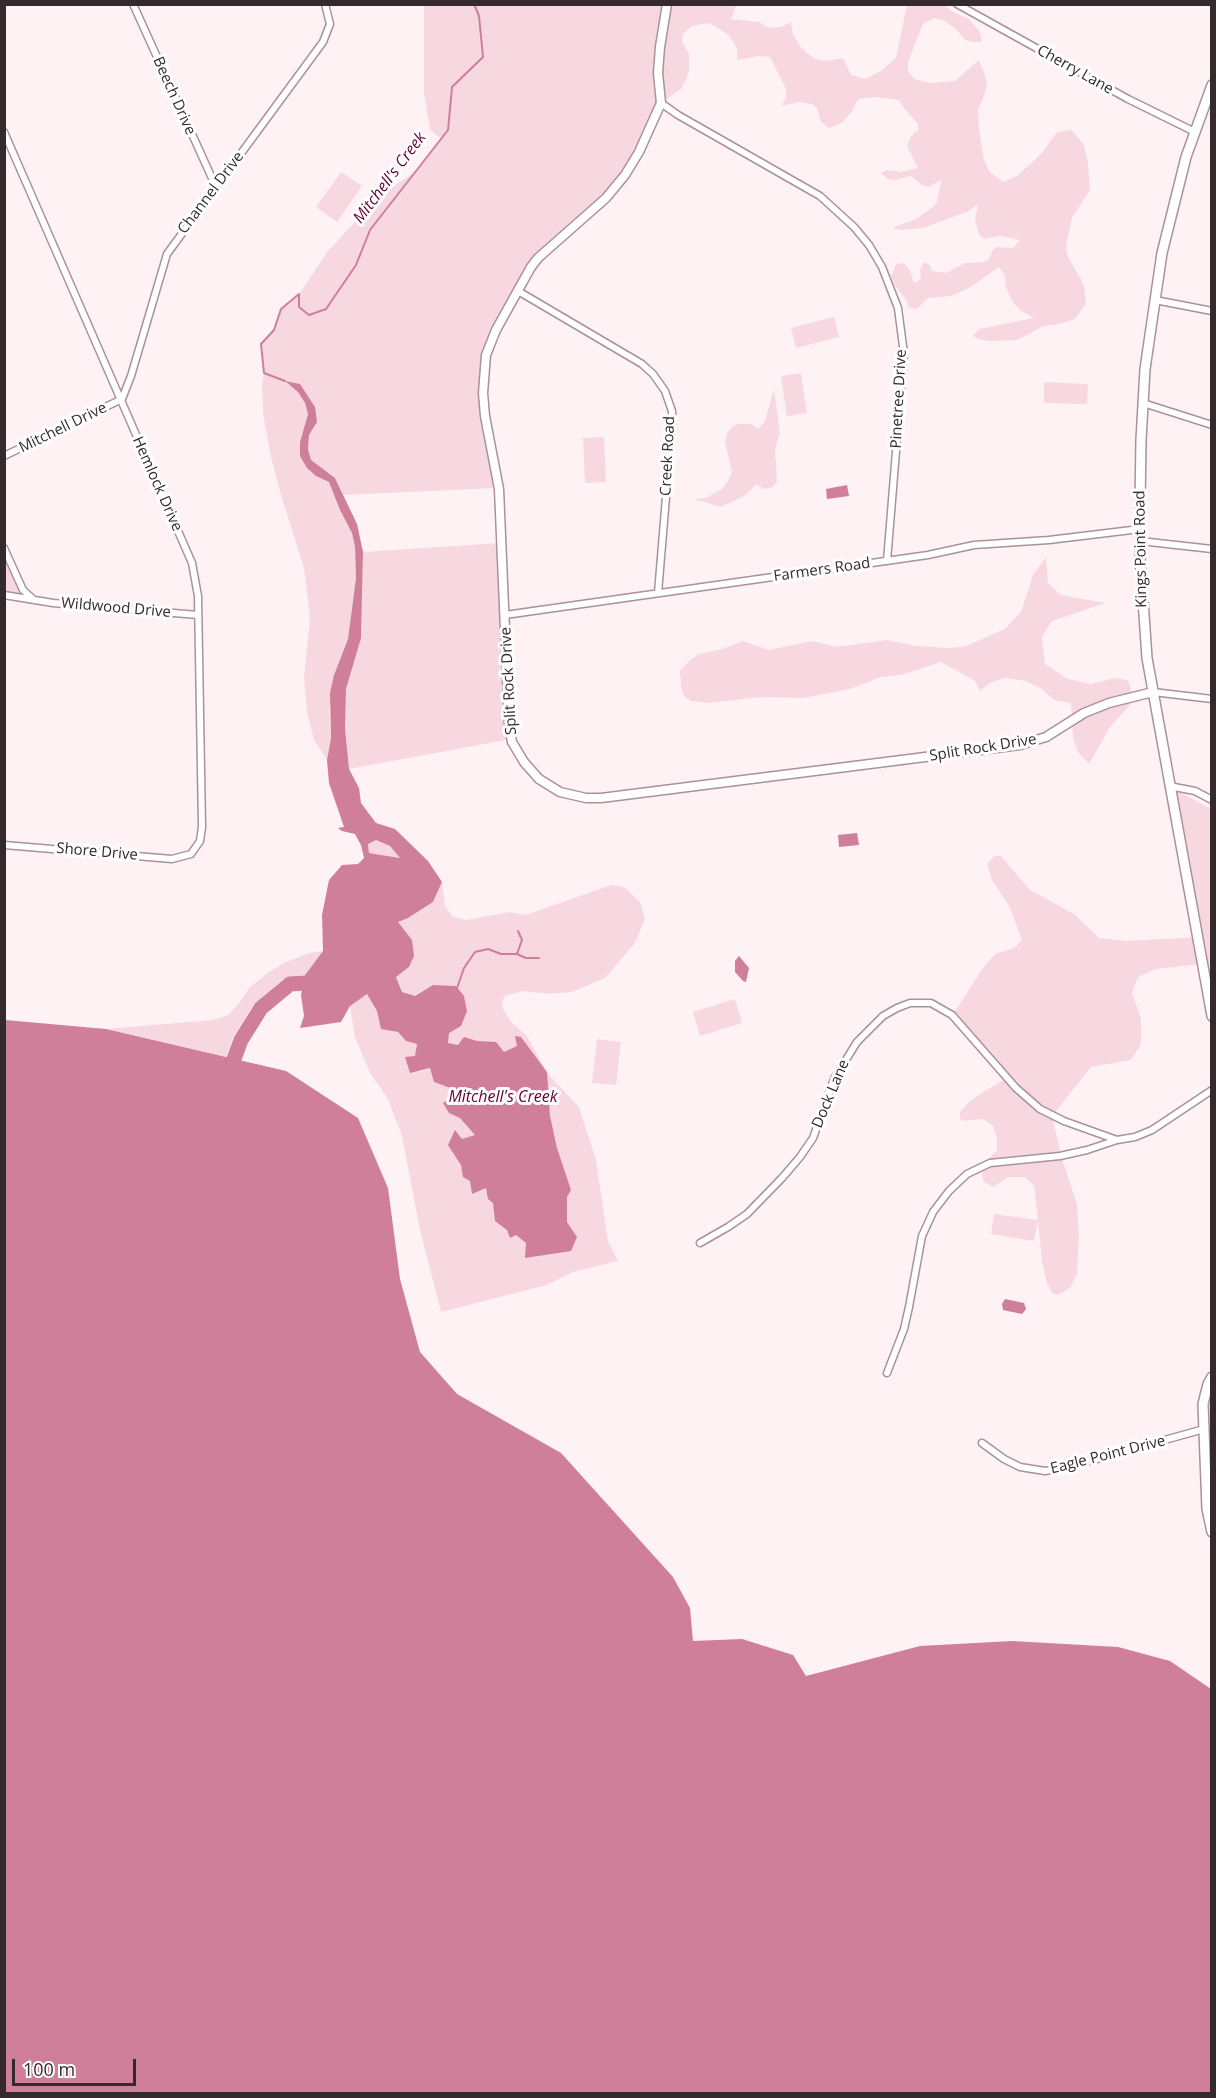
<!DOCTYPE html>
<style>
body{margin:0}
#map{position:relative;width:1216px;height:2098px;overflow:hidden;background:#fef2f5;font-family:"Open Sans",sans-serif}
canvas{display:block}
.frame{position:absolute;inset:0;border:6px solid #342a2d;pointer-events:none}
.scale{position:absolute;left:12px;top:2059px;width:124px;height:27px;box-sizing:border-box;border:3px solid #342a2d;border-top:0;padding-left:8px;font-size:18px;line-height:21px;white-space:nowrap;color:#342a2d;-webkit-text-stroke:4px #fff;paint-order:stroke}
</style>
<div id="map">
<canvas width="1216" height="2098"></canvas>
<div class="frame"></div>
<div class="scale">100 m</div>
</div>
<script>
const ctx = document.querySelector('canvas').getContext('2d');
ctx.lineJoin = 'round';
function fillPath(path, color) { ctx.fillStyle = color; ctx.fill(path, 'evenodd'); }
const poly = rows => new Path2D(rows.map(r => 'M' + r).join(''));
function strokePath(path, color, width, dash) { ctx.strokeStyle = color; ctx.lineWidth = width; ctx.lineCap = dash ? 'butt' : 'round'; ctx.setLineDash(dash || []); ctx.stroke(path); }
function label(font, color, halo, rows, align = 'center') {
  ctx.font = font + ' "Open Sans",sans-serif'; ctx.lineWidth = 6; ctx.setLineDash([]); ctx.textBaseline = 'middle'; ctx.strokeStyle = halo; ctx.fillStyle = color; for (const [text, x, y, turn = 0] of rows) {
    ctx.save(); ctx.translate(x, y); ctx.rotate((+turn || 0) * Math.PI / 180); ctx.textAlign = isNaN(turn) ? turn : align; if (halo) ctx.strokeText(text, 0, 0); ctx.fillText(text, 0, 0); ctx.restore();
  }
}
const green = poly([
 [424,5,736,5,731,19,759,22,769,28,781,27,791,22,793,34,800,46,807,53,815,59,826,61,843,58,851,75,865,79,881,71,896,58,907,5,944,5,953,12,969,19,980,32,982,42,972,42,965,40,957,30,943,20,934,18,923,24,914,46,908,64,908,71,914,79,930,83,955,81,979,60,984,72,987,85,983,99,978,110,979,129,984,160,990,172,1003,182,1017,176,1042,153,1057,132,1072,130,1084,145,1088,164,1090,190,1072,218,1066,246,1068,257,1084,285,1086,304,1075,319,1059,324,1044,326,1017,340,989,341,978,339,973,336,979,329,1034,318,1021,311,1014,304,1006,288,1005,275,999,267,969,288,951,296,928,298,917,309,909,308,906,300,894,284,891,276,896,264,904,263,910,271,914,283,921,279,920,269,924,262,930,265,932,271,946,273,965,263,984,262,988,260,993,250,997,247,1013,248,1020,240,1000,236,984,239,979,235,975,220,978,204,969,211,923,228,901,230,892,228,916,219,933,207,937,202,941,180,929,187,923,186,911,176,895,180,888,179,881,173,887,170,901,172,918,168,907,146,911,136,918,130,918,124,904,108,899,100,875,97,859,99,856,102,853,110,842,123,829,128,821,122,817,108,812,104,799,102,781,106,786,98,786,89,770,57,759,56,737,60,737,49,729,35,709,23,692,26,683,34,682,42,689,54,689,71,686,80,681,89,664,101,625,175,538,258,494,328,483,380,496,488,344,495,335,478,311,460,308,449,309,435,317,422,300,384,286,382,298,392,305,403,308,414,300,442,316,476,329,482,340,510,352,533,355,547,356,578,348,639,334,675,329,711,331,738,327,760,314,740,307,712,304,678,310,617,304,568,281,495,271,457,263,413,262,386,264,373,261,344,274,330,281,309,299,294,328,251,377,198,416,171,441,139,430,129,424,92],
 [341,172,362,186,337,222,316,207],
 [834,317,839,337,796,348,791,328],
 [801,373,807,413,787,416,781,376],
 [1044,382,1088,384,1087,404,1044,403],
 [774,389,780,434,775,448,777,481,773,487,764,489,756,484,746,495,721,507,693,499,706,498,722,489,728,481,732,472,725,442,727,433,734,425,740,424,752,424,758,429,765,421],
 [604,437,606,482,585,483,583,438],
 [499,543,511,739,349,769,345,729,346,689,361,638,363,552],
 [4,548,23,590,35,600,4,595],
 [1046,557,1048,583,1061,595,1105,603,1052,621,1042,637,1045,664,1068,679,1090,684,1115,678,1128,680,1131,689,1130,705,1110,727,1089,764,1078,752,1073,738,1071,703,1054,700,1043,690,1026,681,1004,678,990,683,980,691,975,681,941,662,901,675,881,677,850,689,803,698,760,697,708,703,691,701,684,696,681,686,680,671,689,661,699,654,723,649,743,641,769,650,812,641,837,647,887,640,916,646,950,648,966,646,1005,629,1021,612,1033,575],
 [1176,790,1211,809,1211,968,1205,962],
 [376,840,390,846,401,858,369,853,368,843],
 [994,856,1001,856,1030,890,1074,914,1099,938,1126,941,1196,937,1201,964,1156,969,1138,977,1132,993,1141,1019,1141,1044,1131,1060,1091,1067,1052,1116,1062,1159,1077,1204,1079,1235,1077,1274,1070,1288,1058,1295,1052,1293,1047,1283,1042,1262,1038,1221,1034,1241,991,1234,994,1214,1038,1220,1034,1186,1025,1177,1008,1177,993,1187,984,1182,982,1175,984,1163,997,1150,997,1138,993,1126,983,1119,963,1121,960,1118,960,1112,969,1102,986,1090,1004,1080,950,1019,983,968,995,954,1014,948,1022,940,1009,906,992,880,987,864],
 [442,882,445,906,452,916,466,920,509,912,526,915,611,885,624,887,640,902,645,919,635,943,605,978,572,992,549,994,523,991,505,996,502,1002,503,1009,511,1022,527,1036,547,1073,579,1107,596,1160,608,1241,618,1261,573,1272,547,1285,441,1312,420,1230,402,1136,388,1099,370,1073,355,1037,350,1006,367,993,377,1011,381,1029,398,1032,406,1041,417,1044,415,1056,420,1072,430,1068,434,1081,448,1042,449,1033,467,1011,464,996,455,986,433,985,415,996,402,992,396,976,409,967,413,956,412,940,397,922,408,918,433,902],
 [323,951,305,975,282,980,253,1005,233,1037,226,1057,106,1029,213,1020,228,1015,240,1002,249,988,266,974,284,963,309,953],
 [735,999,742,1023,700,1036,693,1012],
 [597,1039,621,1042,616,1085,592,1083],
 [1211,1377,1211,1532,1203,1404]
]);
const water = poly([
 [285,381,300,384,315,407,317,422,309,435,308,449,311,460,335,478,357,524,363,552,361,638,346,689,345,729,349,769,359,788,361,803,376,823,395,829,428,861,442,882,433,902,408,918,398,922,412,940,414,956,409,967,396,977,402,992,415,996,433,985,456,986,464,996,467,1011,461,1026,449,1033,448,1043,458,1045,464,1037,477,1041,496,1042,504,1052,517,1046,515,1036,521,1037,547,1072,550,1116,557,1148,571,1190,567,1197,567,1222,577,1237,571,1251,525,1258,526,1243,516,1235,510,1238,507,1230,495,1221,493,1203,488,1199,486,1188,472,1194,470,1181,463,1177,461,1165,448,1145,455,1130,462,1139,475,1135,460,1118,449,1113,443,1103,455,1095,453,1089,434,1082,430,1068,410,1073,405,1057,415,1056,417,1044,406,1041,398,1032,381,1029,377,1011,367,994,350,1006,341,1022,300,1028,304,1016,301,995,305,975,323,951,322,915,329,880,342,865,358,864,364,858,361,845,355,834,342,831,338,828,344,827,329,783,327,760,331,738,330,693,334,675,348,639,356,578,355,547,352,533,340,510,329,482,316,476,307,468,300,456,300,442,308,414,305,403,298,392],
 [376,840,390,846,400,858,369,853,368,844],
 [847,485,849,496,827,499,826,489],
 [857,833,859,845,839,847,838,835],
 [739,956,749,968,746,982,743,981,735,972,735,961],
 [5,1020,106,1029,286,1071,358,1118,388,1188,400,1279,420,1352,457,1394,561,1453,673,1577,690,1608,693,1641,742,1639,793,1655,806,1676,920,1646,1012,1641,1118,1647,1170,1661,1211,1689,1211,2093,5,2093],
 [1005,1299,1024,1303,1026,1309,1022,1314,1003,1310,1002,1304]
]);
const stream = poly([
 [285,381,264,373,261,344,274,330,281,309,299,294,299,307,309,315,326,309,356,265,370,230,448,130,452,87,483,57,479,16,474,4],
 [517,954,526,958,539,958],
 [457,988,464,968,475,952,488,949,501,954,517,954,522,940,518,931]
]);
const river = poly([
 [234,1059,241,1040,261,1008,290,984,322,982]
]);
const minor = poly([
 [133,4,216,187],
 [957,4,1128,99,1195,132],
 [661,103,678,115,820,196,854,227,869,245,882,267,898,308,904,354,887,561],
 [4,132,192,563,198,596,202,827,200,841,191,854,172,859,4,845],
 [518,291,642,364,653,374,665,391,672,411,672,425,658,593],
 [1155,300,1212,311],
 [1143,403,1212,425],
 [4,456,122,399,131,376,167,254,323,42,330,24,325,4],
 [1140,541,1212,549],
 [4,548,23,590,34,600],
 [4,595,53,603,198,615],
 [505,615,928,555,974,545,1049,540,1140,529],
 [1153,692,1212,699],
 [1169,786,1195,791,1212,800],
 [700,1243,728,1227,747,1214,782,1178,800,1157,813,1138,834,1079,857,1042,883,1016,897,1008,910,1003,931,1003,952,1015,1016,1088,1040,1109,1064,1121,1117,1140],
 [887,1373,904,1329,909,1307,922,1236,933,1212,949,1191,967,1174,990,1163,1060,1156,1087,1150,1117,1140,1135,1137,1152,1130,1212,1090],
 [982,1443,1004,1459,1020,1467,1045,1471,1065,1468,1204,1429]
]);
const tertiary = poly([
 [667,4,660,47,658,73,661,103,639,152,625,175,606,198,538,258,531,267,496,330,486,355,483,393,485,416,499,489,509,724,512,742,524,762,539,779,560,792,586,798,601,798,1020,745,1046,737,1084,713,1109,703,1153,692]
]);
const secondary = poly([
 [1212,85,1186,157,1162,253,1145,369,1141,440,1140,504,1140,557,1147,658,1212,1016],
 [1212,1377,1208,1384,1203,1404,1207,1509,1212,1532]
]);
const streetNames = [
 ["Cherry Lane",1075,70,29],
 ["Beech Drive",174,96,66],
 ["Channel Drive",211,193,-53],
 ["Pinetree Drive",899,399,-87],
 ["Mitchell Drive",63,428,-26],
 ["Creek Road",668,456,-87],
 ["Hemlock Drive",157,484,66],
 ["Kings Point Road",1141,549,-91],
 ["Farmers Road",822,570,-8],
 ["Wildwood Drive",116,608,5],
 ["Split Rock Drive",509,681,-93],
 ["Split Rock Drive",983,748,-9],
 ["Shore Drive",97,852,5],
 ["Dock Lane",831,1094,-67],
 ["Eagle Point Drive",1108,1455,-14]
];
const waterNames = [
 ["Mitchell's Creek",390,178,-53],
 ["Mitchell's Creek",503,1097]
];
fillPath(green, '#f7d8e1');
fillPath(water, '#cf7f99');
strokePath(stream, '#cf7f99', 2);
strokePath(river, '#cf7f99', 15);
strokePath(minor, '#ab9198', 9);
strokePath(tertiary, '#ab9198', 11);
strokePath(secondary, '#ab9198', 12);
strokePath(minor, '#fff', 6);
strokePath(tertiary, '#fff', 8);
strokePath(secondary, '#fff', 9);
label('15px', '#342a2d', '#fff', streetNames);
label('italic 16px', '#660134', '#fff', waterNames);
</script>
